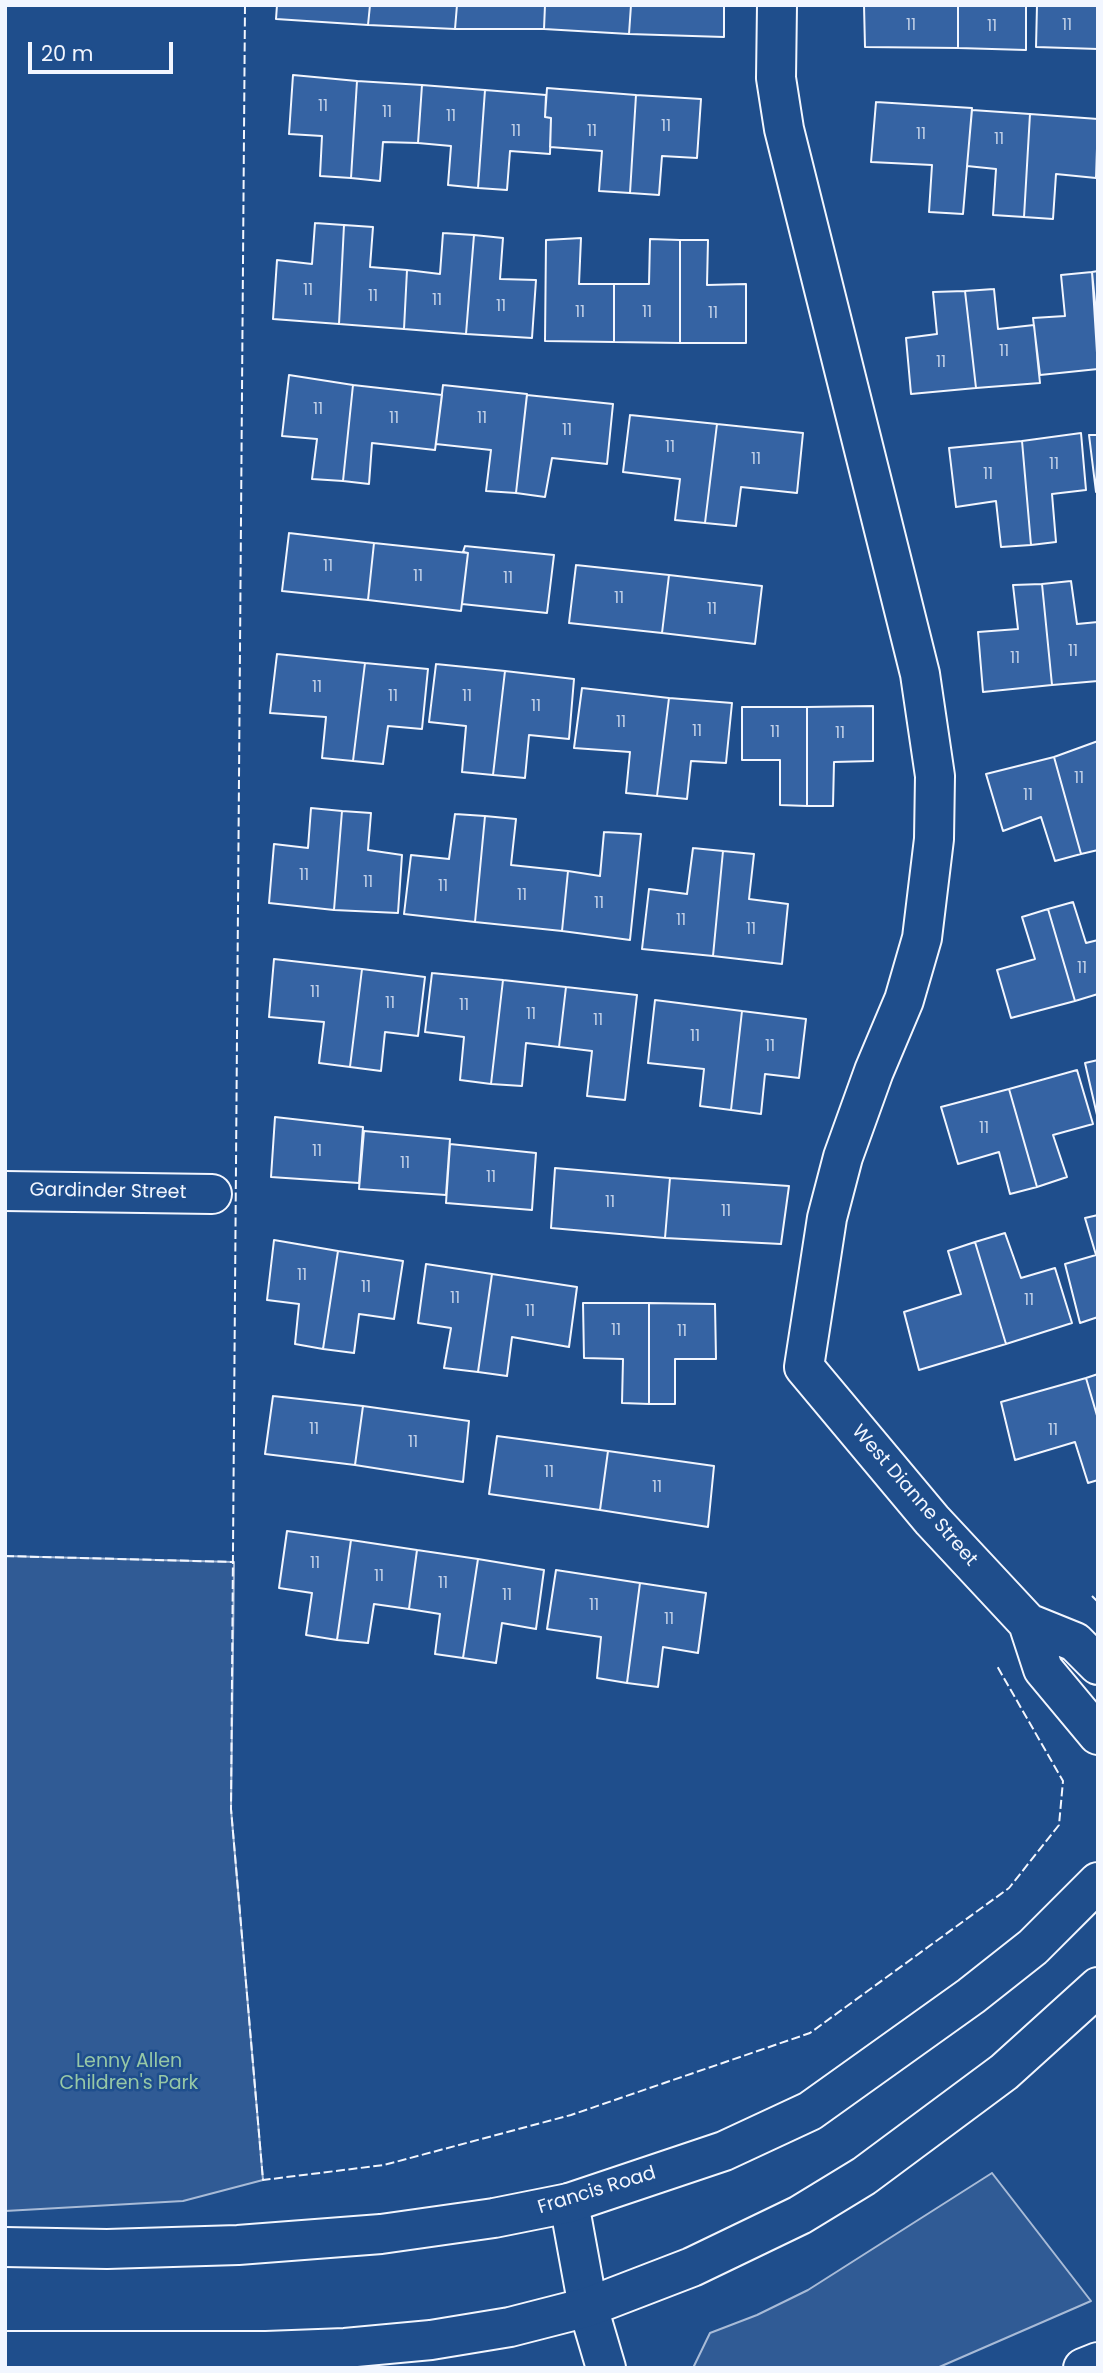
<!DOCTYPE html>
<style>
body{margin:0}
#map{position:relative;width:1103px;height:2373px;overflow:hidden;background:#1f4e8c;font-family:Poppins,sans-serif}
canvas{display:block}
.frame{position:absolute;inset:0;border:7px solid #f2f6ff;pointer-events:none}
.scale{position:absolute;left:28px;top:42px;width:145px;height:32px;box-sizing:border-box;border:4px solid #f2f6ff;border-top:0;padding-left:9px;font-size:21px;line-height:24px;white-space:nowrap;color:#f2f6ff;-webkit-text-stroke:5px #1f4e8c;paint-order:stroke}
</style>
<div id="map">
<canvas width="1103" height="2373"></canvas>
<div class="frame"></div>
<div class="scale">20 m</div>
</div>
<script>
const ctx = document.querySelector('canvas').getContext('2d');
ctx.lineJoin = 'round';
function fillPath(path, color) { ctx.fillStyle = color; ctx.fill(path, 'evenodd'); }
const poly = rows => new Path2D(rows.map(r => 'M' + r).join(''));
function strokePath(path, color, width, dash) { ctx.strokeStyle = color; ctx.lineWidth = width; ctx.lineCap = dash ? 'butt' : 'round'; ctx.setLineDash(dash || []); ctx.stroke(path); }
function label(font, color, halo, rows, align = 'center') {
  ctx.font = font + ' Poppins,sans-serif'; ctx.lineWidth = 5; ctx.setLineDash([]); ctx.textBaseline = 'middle'; ctx.strokeStyle = halo; ctx.fillStyle = color; for (const [text, x, y, turn = 0] of rows) {
    ctx.save(); ctx.translate(x, y); ctx.rotate((+turn || 0) * Math.PI / 180); ctx.textAlign = isNaN(turn) ? turn : align; if (halo) ctx.strokeText(text, 0, 0); ctx.fillText(text, 0, 0); ctx.restore();
  }
}
const green = poly([
 [5,1556,234,1562,231,1809,263,2180,183,2201,5,2211,5,1556],
 [992,2173,1091,2301,937,2368,693,2368,710,2333,757,2315,808,2290,992,2173]
]);
const building = poly([
 [277,5,370,5,368,25,276,19,277,5],
 [370,5,457,5,455,29,368,25,370,5],
 [457,5,545,5,544,29,455,29,457,5],
 [545,5,631,5,629,34,544,29,545,5],
 [631,5,724,5,724,37,629,34,631,5],
 [864,5,958,5,958,48,865,47,864,5],
 [958,5,1026,5,1026,50,958,48,958,5],
 [1037,5,1098,5,1098,49,1036,47,1037,5],
 [293,75,357,81,351,178,320,176,322,136,289,134,293,75],
 [357,81,422,85,418,143,383,142,380,181,351,178,357,81],
 [422,85,485,90,478,188,448,185,451,146,418,143,422,85],
 [547,88,636,95,630,193,599,191,602,151,550,147,551,118,545,117,547,88],
 [485,90,546,95,545,117,551,118,550,154,510,151,507,190,478,188,485,90],
 [636,95,701,99,697,158,662,156,659,195,630,193,636,95],
 [876,102,972,108,963,214,929,212,932,165,871,162,876,102],
 [972,110,1030,114,1024,217,993,215,996,169,967,166,972,110],
 [1030,114,1098,119,1096,178,1056,174,1053,219,1024,217,1030,114],
 [315,223,344,225,339,324,273,319,277,260,312,264,315,223],
 [344,225,373,227,370,267,407,270,404,329,339,324,344,225],
 [443,233,474,235,466,334,404,329,407,270,440,274,443,233],
 [474,235,503,238,500,279,536,280,532,338,466,334,474,235],
 [581,238,579,284,614,284,614,342,545,341,546,240,581,238],
 [650,239,680,240,680,343,614,342,614,284,649,284,650,239],
 [680,240,708,240,707,285,746,284,746,343,680,343,680,240],
 [1098,271,1098,332,1092,272,1098,271],
 [1092,272,1098,369,1040,375,1033,318,1065,316,1061,275,1092,272],
 [994,289,998,329,1034,325,1040,383,976,388,965,291,994,289],
 [965,291,976,388,911,394,906,338,937,334,933,292,965,291],
 [289,375,353,385,343,481,312,479,317,439,282,436,289,375],
 [353,385,442,395,435,450,372,443,369,484,343,481,353,385],
 [443,385,527,394,516,493,486,491,491,450,436,444,443,385],
 [527,395,613,404,607,464,552,458,545,497,516,493,527,395],
 [630,415,717,424,705,523,675,520,680,479,623,472,630,415],
 [717,424,803,433,797,493,741,487,736,526,705,523,717,424],
 [1081,433,1086,490,1052,494,1056,542,1031,545,1022,441,1081,433],
 [1089,435,1098,435,1096,492,1089,435],
 [1022,441,1031,545,1001,547,996,501,956,507,949,448,1022,441],
 [289,533,374,543,368,600,282,591,289,533],
 [374,543,468,553,461,611,368,600,374,543],
 [465,546,554,555,547,613,462,604,468,553,463,552,465,546],
 [576,565,669,575,662,633,569,623,576,565],
 [669,575,762,586,755,644,662,633,669,575],
 [1071,581,1077,624,1098,622,1098,681,1052,685,1042,584,1071,581],
 [1042,584,1052,685,983,692,978,632,1018,629,1013,585,1042,584],
 [277,654,365,663,353,761,322,758,326,717,270,713,277,654],
 [365,663,428,669,422,729,388,726,383,764,353,761,365,663],
 [436,664,505,671,493,775,462,772,466,726,429,722,436,664],
 [505,671,574,679,569,739,529,735,525,778,493,775,505,671],
 [582,688,669,698,657,796,626,793,630,752,574,748,582,688],
 [669,698,732,703,726,763,691,761,687,799,657,796,669,698],
 [873,706,873,761,834,762,833,806,807,806,807,707,873,706],
 [742,707,807,707,807,806,780,805,780,760,742,760,742,707],
 [1098,741,1098,850,1081,854,1054,757,1098,741],
 [1054,757,1081,854,1055,861,1041,817,1003,831,986,774,1054,757],
 [311,808,342,811,334,910,269,903,274,844,308,848,311,808],
 [342,811,371,813,368,850,402,855,398,913,334,910,342,811],
 [455,814,485,816,475,922,404,914,411,855,449,859,455,814],
 [485,816,516,819,511,865,568,871,562,931,475,922,485,816],
 [604,832,641,834,630,940,562,931,568,871,600,876,604,832],
 [693,848,723,851,713,956,642,949,649,889,687,894,693,848],
 [723,851,754,854,749,899,788,904,782,964,713,956,723,851],
 [1073,902,1086,943,1098,940,1098,994,1075,1001,1048,909,1073,902],
 [1048,909,1075,1001,1011,1018,997,970,1035,959,1022,917,1048,909],
 [274,959,362,969,350,1067,319,1063,324,1022,269,1017,274,959],
 [362,969,425,977,418,1036,385,1032,381,1071,350,1067,362,969],
 [432,973,503,980,491,1084,460,1080,464,1037,425,1032,432,973],
 [503,980,566,987,559,1047,526,1043,522,1086,491,1084,503,980],
 [566,987,637,995,625,1100,587,1096,592,1051,559,1047,566,987],
 [655,1000,742,1011,731,1110,700,1106,704,1069,648,1063,655,1000],
 [742,1011,806,1019,799,1078,765,1074,761,1114,731,1110,742,1011],
 [1098,1060,1098,1115,1097,1115,1085,1063,1098,1060],
 [1077,1070,1093,1124,1053,1135,1067,1177,1037,1187,1009,1089,1077,1070],
 [1009,1089,1037,1187,1010,1194,999,1152,958,1164,941,1107,1009,1089],
 [275,1117,363,1127,359,1183,271,1177,275,1117],
 [364,1131,450,1139,446,1195,359,1189,364,1131],
 [450,1144,536,1153,532,1210,446,1203,450,1144],
 [555,1168,670,1178,665,1238,551,1228,555,1168],
 [670,1178,789,1186,781,1244,665,1238,670,1178],
 [1098,1215,1098,1317,1080,1323,1065,1264,1096,1255,1085,1218,1098,1215],
 [1005,1233,1021,1278,1055,1268,1072,1323,1006,1344,975,1242,1005,1233],
 [274,1240,338,1251,323,1349,295,1344,299,1304,267,1300,274,1240],
 [975,1242,1006,1344,919,1370,904,1312,961,1294,948,1251,975,1242],
 [338,1251,403,1261,394,1319,359,1314,354,1353,323,1349,338,1251],
 [426,1264,492,1274,478,1372,444,1368,451,1328,418,1323,426,1264],
 [492,1274,577,1287,569,1347,512,1337,507,1376,478,1372,492,1274],
 [583,1303,649,1303,649,1404,622,1403,623,1359,584,1358,583,1303],
 [649,1303,715,1304,716,1359,675,1359,675,1404,649,1404,649,1303],
 [1098,1374,1098,1419,1086,1378,1098,1374],
 [1086,1378,1098,1419,1098,1480,1088,1483,1075,1442,1015,1460,1001,1402,1086,1378],
 [273,1396,363,1406,355,1465,265,1454,273,1396],
 [363,1406,469,1421,463,1482,355,1465,363,1406],
 [497,1436,608,1451,600,1510,489,1494,497,1436],
 [608,1451,714,1466,708,1527,600,1510,608,1451],
 [287,1531,351,1540,337,1640,306,1635,312,1593,279,1588,287,1531],
 [351,1540,417,1550,409,1609,374,1604,368,1643,337,1640,351,1540],
 [417,1550,478,1559,463,1658,435,1654,440,1614,409,1609,417,1550],
 [478,1559,544,1570,536,1629,502,1623,496,1663,463,1658,478,1559],
 [556,1570,640,1583,627,1683,597,1678,601,1637,547,1629,556,1570],
 [640,1583,706,1593,698,1653,663,1647,658,1687,627,1683,640,1583]
]);
const minor = poly([
 [777,5,776,78,784,129,920,674,935,776,934,839,922,938,904,1000,874,1071,843,1157,827,1218,804,1367,932,1520,1028,1623,1075,1642,1098,1665],
 [5,1191,212,1194],
 [1028,1623,1043,1669,1098,1735],
 [569,2203,588,2307,606,2368],
 [1083,2368,1098,2362]
]);
const major = poly([
 [5,2247,107,2249,238,2245,381,2234,494,2218,569,2203,724,2151,810,2111,971,1996,1033,1947,1098,1882],
 [5,2351,266,2351,345,2348,431,2340,510,2327,588,2307,692,2267,800,2215,864,2176,1004,2072,1098,1987]
]);
const fence = poly([
 [245,5,231,1809,263,2180,384,2165,571,2115,810,2033,1009,1888,1059,1825,1063,1781,997,1666],
 [5,1556,234,1562],
 [1092,1596,1098,1602]
]);
const numberNames = [
 ["11",911,26],
 ["11",1067,26],
 ["11",992,27],
 ["11",323,107],
 ["11",387,113],
 ["11",451,117],
 ["11",666,127],
 ["11",516,132],
 ["11",592,132],
 ["11",921,135],
 ["11",999,140],
 ["11",308,291],
 ["11",373,297],
 ["11",437,301],
 ["11",501,307],
 ["11",580,313],
 ["11",647,313],
 ["11",713,314],
 ["11",1004,352],
 ["11",941,363],
 ["11",318,410],
 ["11",394,419],
 ["11",482,419],
 ["11",567,431],
 ["11",670,448],
 ["11",756,460],
 ["11",1054,465],
 ["11",988,475],
 ["11",328,567],
 ["11",418,577],
 ["11",508,579],
 ["11",619,599],
 ["11",712,610],
 ["11",1073,652],
 ["11",1015,659],
 ["11",317,688],
 ["11",393,697],
 ["11",467,697],
 ["11",536,707],
 ["11",621,723],
 ["11",697,732],
 ["11",775,733],
 ["11",840,734],
 ["11",1079,779],
 ["11",1028,796],
 ["11",304,876],
 ["11",368,883],
 ["11",443,887],
 ["11",522,896],
 ["11",599,904],
 ["11",681,921],
 ["11",751,930],
 ["11",1082,969],
 ["11",315,993],
 ["11",390,1004],
 ["11",464,1006],
 ["11",531,1015],
 ["11",598,1021],
 ["11",695,1037],
 ["11",770,1047],
 ["11",984,1129],
 ["11",317,1152],
 ["11",405,1164],
 ["11",491,1178],
 ["11",610,1203],
 ["11",726,1212],
 ["11",302,1276],
 ["11",366,1288],
 ["11",455,1299],
 ["11",1029,1301],
 ["11",530,1312],
 ["11",616,1331],
 ["11",682,1332],
 ["11",314,1430],
 ["11",1053,1431],
 ["11",413,1443],
 ["11",549,1473],
 ["11",657,1488],
 ["11",315,1564],
 ["11",379,1577],
 ["11",443,1584],
 ["11",507,1596],
 ["11",594,1606],
 ["11",669,1620]
];
const streetNames = [
 ["Gardinder Street",108,1192,1],
 ["West Dianne Street",914,1496,49],
 ["Francis Road",597,2191,-17]
];
const parkNames = [
 ["Lenny Allen",129,2062],
 ["Children's Park",129,2084]
];
fillPath(green, '#305b95');
strokePath(green, '#a8bbd7', 2);
fillPath(building, '#3563a3');
strokePath(building, '#f2f6ff', 2);
strokePath(minor, '#f2f6ff', 42);
strokePath(major, '#f2f6ff', 42);
strokePath(minor, '#1f4e8c', 38);
strokePath(major, '#1f4e8c', 38);
strokePath(fence, '#f2f6ff', 2, [9, 3.5]);
label('16px', '#c3d1e8', null, numberNames);
label('19px', '#f2f6ff', '#1f4e8c', streetNames);
label('19px', '#97c8a6', '#1f4e8c', parkNames);
</script>
